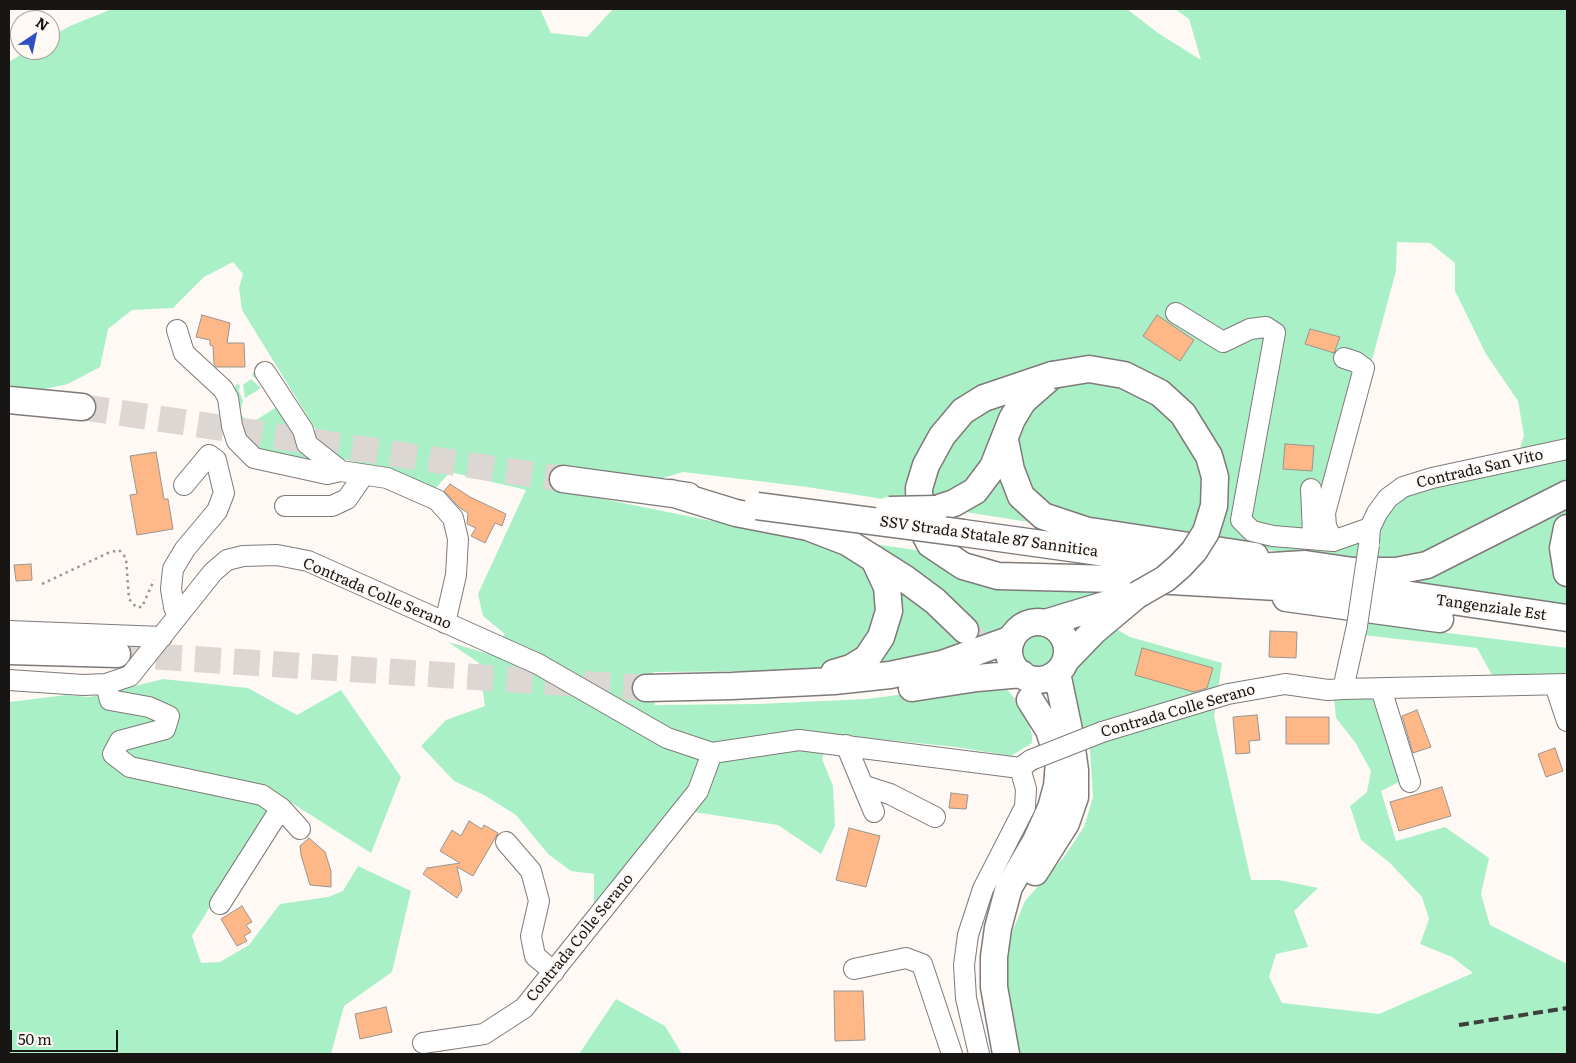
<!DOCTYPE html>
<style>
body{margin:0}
#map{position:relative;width:1576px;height:1063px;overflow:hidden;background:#fef9f5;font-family:Literata,serif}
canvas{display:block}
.frame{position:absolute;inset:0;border:10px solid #181615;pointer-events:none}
.north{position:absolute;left:10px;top:10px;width:50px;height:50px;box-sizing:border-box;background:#fef9f5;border:1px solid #a29e9b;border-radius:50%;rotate:34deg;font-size:14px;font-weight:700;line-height:20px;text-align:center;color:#181615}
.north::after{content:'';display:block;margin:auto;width:18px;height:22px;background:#2e50c0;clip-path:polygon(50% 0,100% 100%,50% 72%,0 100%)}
.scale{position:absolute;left:10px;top:1030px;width:108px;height:22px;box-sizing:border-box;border:2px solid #181615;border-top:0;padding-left:6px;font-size:15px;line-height:18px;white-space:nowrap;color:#181615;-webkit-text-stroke:4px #fef9f5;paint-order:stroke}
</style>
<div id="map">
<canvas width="1576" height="1063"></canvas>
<div class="frame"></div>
<div class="north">N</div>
<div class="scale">50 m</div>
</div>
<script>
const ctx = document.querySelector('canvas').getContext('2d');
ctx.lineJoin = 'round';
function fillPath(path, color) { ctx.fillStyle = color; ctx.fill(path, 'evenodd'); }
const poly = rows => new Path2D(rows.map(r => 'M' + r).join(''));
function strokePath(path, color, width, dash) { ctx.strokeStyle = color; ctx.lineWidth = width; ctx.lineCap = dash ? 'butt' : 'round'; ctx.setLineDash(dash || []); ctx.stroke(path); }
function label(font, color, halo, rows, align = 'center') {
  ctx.font = font + ' Literata,serif'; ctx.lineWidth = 4; ctx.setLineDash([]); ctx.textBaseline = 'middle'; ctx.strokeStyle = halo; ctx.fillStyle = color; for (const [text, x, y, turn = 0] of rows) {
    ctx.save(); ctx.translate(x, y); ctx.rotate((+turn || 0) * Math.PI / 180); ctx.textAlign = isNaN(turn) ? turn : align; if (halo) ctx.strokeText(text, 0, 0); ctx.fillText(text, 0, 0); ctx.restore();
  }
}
const green = poly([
 [112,9,540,9,551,33,587,37,613,9,1127,9,1158,33,1201,60,1189,19,1175,9,1567,9,1567,609,1402,581,1339,561,1100,523,1035,523,807,487,683,472,660,479,570,467,558,470,559,490,712,521,1091,575,1104,589,1060,611,1028,612,1005,625,1001,633,896,670,653,672,655,705,758,704,867,699,943,689,1004,686,1025,711,1032,735,1032,743,1011,756,956,747,831,734,822,759,833,786,835,826,821,854,778,825,675,809,594,909,594,874,571,871,548,854,516,815,484,795,454,781,421,746,446,720,485,706,479,663,448,642,489,654,505,634,483,616,478,594,526,490,450,472,435,489,408,476,332,456,242,310,239,288,243,274,233,262,204,277,173,308,132,310,108,329,100,367,68,384,40,390,9,385,9,62,28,50,50,50,50,37,70,26],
 [1397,242,1430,243,1455,263,1455,291,1486,354,1518,401,1524,435,1519,452,1406,480,1364,520,1338,529,1333,528,1330,515,1396,271],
 [253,372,259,372,328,465,246,447,231,393,237,384,240,385,239,391,243,401,240,411,242,416,249,421,253,422,278,406,258,380,252,376],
 [251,379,261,388,245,398,243,385],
 [1369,623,1567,648,1567,680,1496,682,1477,648,1363,635],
 [1113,627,1130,637,1222,663,1214,716,1251,880,1279,880,1318,888,1294,911,1308,947,1276,954,1269,977,1282,1003,1379,1014,1473,973,1452,957,1420,944,1429,919,1422,897,1390,863,1361,840,1350,806,1367,792,1371,771,1355,742,1336,718,1334,698,1377,697,1398,762,1399,782,1381,791,1396,841,1445,827,1489,858,1481,894,1490,925,1567,964,1567,1054,1019,1054,1007,1008,1006,960,1012,932,1025,901,1064,857,1084,827,1093,797,1090,750,1069,692,1069,674,1080,658],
 '1017 651a21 21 0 1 1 42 0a21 21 0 1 1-42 0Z',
 [163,679,248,688,297,715,341,690,401,777,371,853,279,795,192,936,201,963,220,962,249,945,280,904,328,897,343,891,358,866,411,891,392,972,344,1006,331,1054,9,1054,9,702,66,695,90,697],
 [616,999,665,1026,682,1054,579,1054]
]);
const building = poly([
 [202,315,230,323,227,343,244,343,245,367,216,367,214,364,213,346,210,345,210,340,196,337,202,315],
 [1157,315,1194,340,1180,361,1143,336,1157,315],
 [1310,329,1340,337,1334,353,1305,344,1310,329],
 [1285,444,1314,446,1312,471,1283,469,1285,444],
 [156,452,164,499,168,499,173,529,137,535,130,495,137,494,130,456,156,452],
 [450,484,470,497,506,514,502,526,495,523,485,543,471,536,476,528,467,524,468,513,460,508,444,491,450,484],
 [31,564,32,580,16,581,14,565,31,564],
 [1270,631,1297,632,1296,658,1269,657,1270,631],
 [1142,648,1213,668,1207,688,1194,692,1135,675,1142,648],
 [1417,710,1431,747,1413,753,1402,716,1417,710],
 [1257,715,1260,740,1249,741,1250,753,1236,754,1233,717,1257,715],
 [1286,717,1329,717,1329,744,1286,744,1286,717],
 [1555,748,1563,771,1546,777,1538,754,1555,748],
 [1442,787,1451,816,1399,831,1390,802,1442,787],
 [951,793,968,795,966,809,949,808,951,793],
 [469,821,482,829,484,825,498,833,473,876,457,867,462,890,457,898,423,874,427,868,460,863,440,851,452,830,461,836,469,821],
 [849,828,880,836,866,887,836,880,849,828],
 [309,838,325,852,331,871,331,887,310,885,301,855,300,846,309,838],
 [242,906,252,922,246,925,251,932,244,936,247,941,237,946,221,919,242,906],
 [834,991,863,991,865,1040,835,1041,834,991],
 [386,1007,392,1032,360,1039,355,1014,386,1007]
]);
const majorTunnel = poly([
 [82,407,563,479],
 [969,634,1030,700],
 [117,654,646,688]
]);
const path = poly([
 [42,584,108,553,119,550,126,558,129,599,136,607,142,607,154,580]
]);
const minor = poly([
 [1176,313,1223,342,1250,329,1266,327,1275,333,1241,520,1252,531,1273,536,1333,541,1370,528],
 [177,330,184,353,223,389,228,398,232,426,237,441,254,458,327,474,341,471,387,478,437,500,453,518,458,539,456,575,445,623],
 [265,372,303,430,307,444,341,471],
 [1311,489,1313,534],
 [285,506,332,506,347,499,363,476],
 [1333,541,1326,526,1325,513,1364,368,1356,362,1344,358],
 [1369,541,1370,528,1377,513,1388,498,1403,487,1432,478,1567,449],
 [178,616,174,607,171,589,173,569,185,549,217,511,224,493,216,460,209,455,184,485],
 [9,631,162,637],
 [9,680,83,685,106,684,130,676,213,572,227,560,243,556,277,555,308,561,538,664,667,738,712,753,799,740,1020,768,1031,760],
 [106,684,110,700,149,707,169,716,165,729,120,741,113,754,130,767,262,795,281,808,300,829],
 [1555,685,1567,721],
 [1343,689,1567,684],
 [1381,689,1410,782],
 [1102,732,1228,694,1285,684,1328,690,1343,689,1357,626],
 [846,745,874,812],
 [865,786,890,794,935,817],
 [506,842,531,871,539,901,531,936,535,956,554,972],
 [220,904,281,808],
 [854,969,906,958,922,964,952,1054],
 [423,1043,484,1034,524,1008,698,791,712,753],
 [979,1054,966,998,964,965,968,935,983,889,1025,807,1026,789,1020,768]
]);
const major = poly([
 [1052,375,984,398,963,411,942,436,926,465,919,488,920,524,930,544,963,566,998,576,1154,580,1277,587,1332,584],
 [9,400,82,407],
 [1005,440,1011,470,1021,496,1043,516,1106,537],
 [563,479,688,496],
 [671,493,736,513,808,527,847,542,904,578,935,601,965,630],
 [936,509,954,503,975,491,993,467,1012,419,1023,401,1048,379],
 [1567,528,1563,548,1567,573],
 [1090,531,1255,556],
 [963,533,1200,566],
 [1224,569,1305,564,1353,571,1396,571,1427,565,1567,494],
 [1316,581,1567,618],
 [1286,598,1440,619],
 '1009 651a29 29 0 1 1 58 0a29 29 0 1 1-58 0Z',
 [1045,623,1124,599],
 [9,651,117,654],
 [1066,660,1094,631,1137,595],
 [834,673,851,668,867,658,881,637,889,611,887,587,874,559],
 [646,688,732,686,834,681,890,675,942,664,1012,639],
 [912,688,977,678,1022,674],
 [1035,872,1066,823,1075,797,1075,770,1070,735,1057,673],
 [1006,1054,994,987,994,957,998,928,1009,887,1036,841,1051,808,1057,786,1059,762,1049,730,1030,700]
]);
const rail = poly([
 [1459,1025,1567,1008]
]);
const minorBridge = poly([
 [1357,626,1369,545],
 [1031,760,1102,732]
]);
const majorBridge = poly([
 [1052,375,1089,369,1124,375,1160,393,1183,414,1209,456,1215,477,1214,506,1206,532,1194,551,1180,566,1165,579,1137,595],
 [757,506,963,533],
 [889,510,936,509]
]);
const streetNames = [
 ["Contrada San Vito",1480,469,-13],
 ["SSV Strada Statale 87 Sannitica",989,537,8],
 ["Contrada Colle Serano",377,594,23],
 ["Tangenziale Est",1491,608,8],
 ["Contrada Colle Serano",1178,711,-16],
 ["Contrada Colle Serano",580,938,-51]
];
fillPath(green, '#aaf0c7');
fillPath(building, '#feb786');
strokePath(building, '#999592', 1);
strokePath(majorTunnel, '#dcd7d3', 26, [26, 13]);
strokePath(minor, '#7f7a78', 22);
strokePath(major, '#7f7a78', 29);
strokePath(path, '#989592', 2.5, [2.5, 4]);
strokePath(minor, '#fff', 20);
strokePath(major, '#fff', 26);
strokePath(rail, '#403e3c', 4, [10, 5]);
strokePath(minorBridge, '#7f7a78', 22, []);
strokePath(majorBridge, '#7f7a78', 29, []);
strokePath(minorBridge, '#fff', 20);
strokePath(majorBridge, '#fff', 26);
label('15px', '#181615', '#fef9f5', streetNames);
</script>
